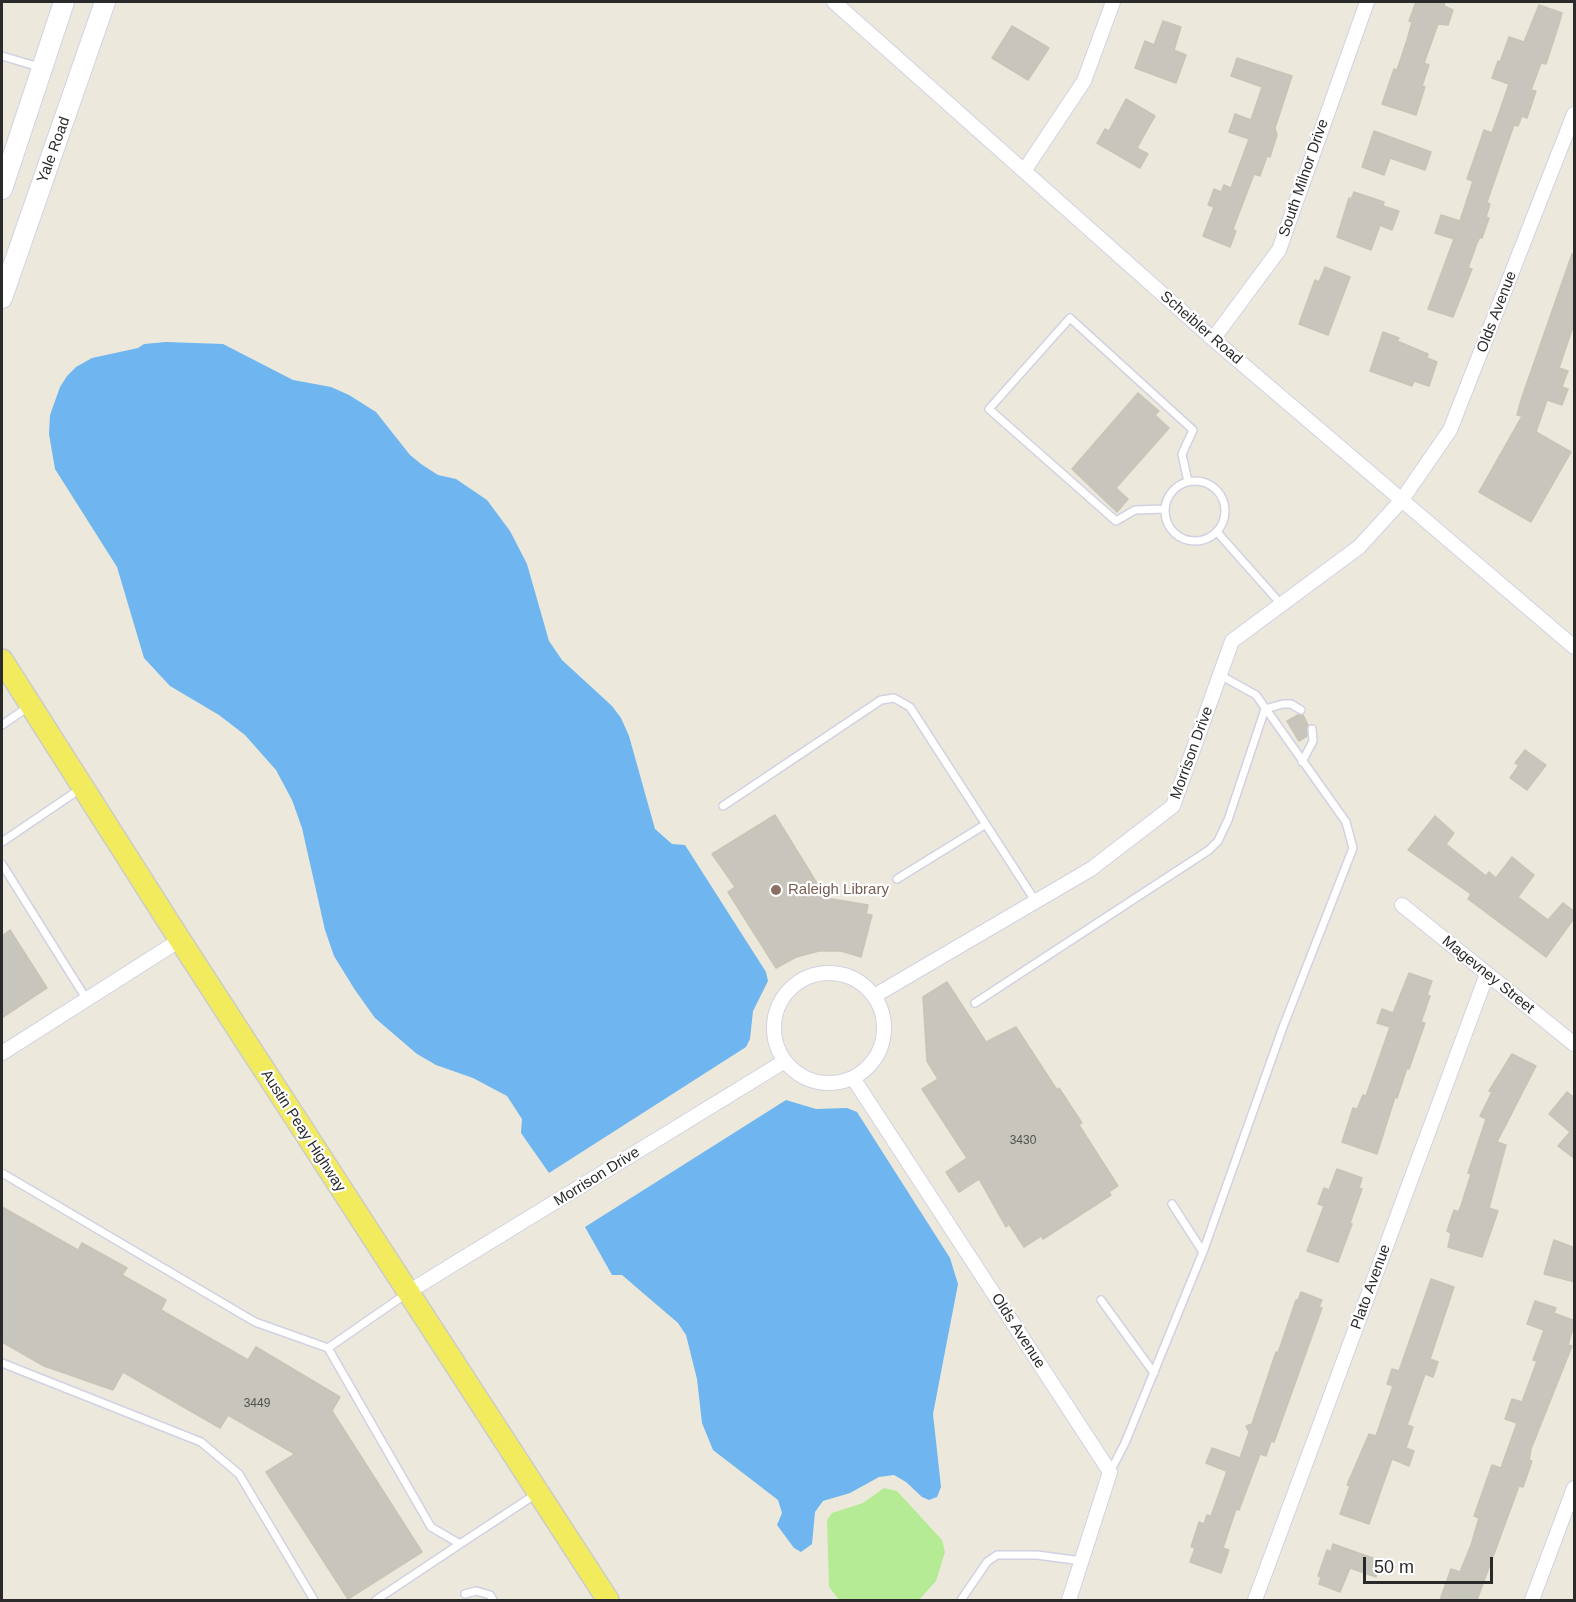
<!DOCTYPE html>
<style>
body{margin:0}
#map{position:relative;width:1576px;height:1602px;overflow:hidden;background:#ece9dc;font-family:Arial,sans-serif}
canvas{display:block}
.frame{position:absolute;inset:0;border:3px solid #2a2a2a;pointer-events:none}
.scale{position:absolute;left:1363px;top:1557px;width:130px;height:27px;box-sizing:border-box;border:3px solid #2a2a2a;border-top:0;padding-left:8px;font-size:18px;line-height:21px;white-space:nowrap;color:#2a2a2a;-webkit-text-stroke:4px #fff;paint-order:stroke}
</style>
<div id="map">
<canvas width="1576" height="1602"></canvas>
<div class="frame"></div>
<div class="scale">50 m</div>
</div>
<script>
const ctx = document.querySelector('canvas').getContext('2d');
ctx.lineJoin = 'round';
function fillPath(path, color) { ctx.fillStyle = color; ctx.fill(path, 'evenodd'); }
const poly = rows => new Path2D(rows.map(r => 'M' + r).join(''));
function strokePath(path, color, width, dash) { ctx.strokeStyle = color; ctx.lineWidth = width; ctx.lineCap = dash ? 'butt' : 'round'; ctx.setLineDash(dash || []); ctx.stroke(path); }
function label(font, color, halo, rows, align = 'center') {
  ctx.font = font + ' Arial,sans-serif'; ctx.lineWidth = 4.5; ctx.setLineDash([]); ctx.textBaseline = 'middle'; ctx.strokeStyle = halo; ctx.fillStyle = color; for (const [text, x, y, turn = 0] of rows) {
    ctx.save(); ctx.translate(x, y); ctx.rotate((+turn || 0) * Math.PI / 180); ctx.textAlign = isNaN(turn) ? turn : align; if (halo) ctx.strokeText(text, 0, 0); ctx.fillText(text, 0, 0); ctx.restore();
  }
}
const pitch = poly([
 [884,1488,897,1491,942,1540,945,1552,936,1581,919,1600,839,1600,829,1587,827,1520,832,1513,863,1503]
]);
const water = poly([
 [166,342,223,344,293,380,331,387,349,395,376,412,410,455,421,464,438,475,456,479,487,500,510,531,527,564,549,641,562,660,612,706,621,718,629,736,655,829,672,844,685,845,766,972,768,981,753,1011,750,1039,746,1047,549,1173,521,1133,522,1119,507,1096,473,1078,436,1065,417,1054,375,1018,355,990,334,956,325,930,302,828,292,800,276,770,245,735,219,715,170,686,144,658,117,567,55,469,49,434,50,415,60,387,67,376,76,367,92,358,138,348,144,344],
 [786,1100,816,1109,847,1108,857,1112,950,1258,958,1284,933,1414,941,1487,937,1497,929,1500,922,1497,906,1482,894,1475,879,1477,850,1493,823,1501,815,1512,812,1544,801,1552,794,1548,777,1525,782,1513,778,1500,713,1450,702,1423,697,1379,686,1335,678,1323,622,1275,612,1275,585,1227]
]);
const building = poly([
 [1416,2,1445,2,1444,6,1453,10,1448,25,1438,24,1424,63,1429,65,1422,86,1425,87,1416,115,1382,104,1394,69,1397,70,1407,40,1412,22,1409,21,1416,2],
 [1539,5,1562,13,1558,27,1546,64,1541,63,1531,90,1536,91,1527,118,1522,116,1518,126,1514,125,1503,156,1487,202,1490,204,1486,217,1489,218,1482,238,1480,237,1477,243,1468,268,1472,269,1453,317,1428,309,1454,239,1435,233,1441,215,1460,221,1473,181,1467,179,1474,159,1484,130,1492,133,1509,84,1492,78,1498,61,1500,62,1509,37,1524,42,1539,5],
 [1163,21,1181,27,1174,50,1186,55,1176,83,1135,68,1145,41,1154,45,1163,21],
 [1012,26,1049,48,1028,80,992,58,1012,26],
 [1237,58,1292,76,1275,128,1277,135,1270,157,1267,156,1260,176,1254,174,1233,229,1236,231,1230,247,1203,236,1214,207,1208,205,1214,189,1221,192,1224,185,1231,188,1249,139,1229,132,1235,114,1251,120,1262,87,1231,76,1237,58],
 [1126,99,1155,116,1137,148,1148,154,1140,168,1097,143,1105,129,1109,131,1126,99],
 [1374,131,1431,152,1425,170,1390,158,1384,175,1362,167,1374,131],
 [1354,192,1384,202,1383,206,1399,211,1392,230,1380,225,1371,250,1337,237,1349,198,1351,199,1354,192],
 [1572,254,1575,254,1575,321,1559,368,1568,371,1562,387,1568,389,1562,405,1547,400,1536,432,1571,452,1531,522,1479,492,1522,416,1517,415,1521,400,1572,254],
 [1325,267,1350,277,1328,335,1299,324,1315,280,1319,282,1325,267],
 [1383,332,1399,338,1397,341,1428,354,1427,358,1437,362,1429,386,1414,381,1412,386,1370,371,1383,332],
 [1138,393,1159,411,1155,415,1169,428,1116,488,1128,499,1117,512,1072,469,1138,393],
 [1298,715,1303,715,1308,725,1307,736,1299,741,1287,721,1298,715],
 [1525,750,1546,765,1527,790,1510,778,1519,765,1515,763,1525,750],
 [775,815,826,898,868,905,866,914,872,915,861,957,841,951,819,951,796,957,776,968,728,892,735,887,712,854,775,815],
 [1435,816,1454,833,1446,844,1486,876,1489,872,1496,878,1512,857,1534,875,1518,897,1548,920,1563,903,1575,912,1575,917,1546,957,1468,899,1471,894,1408,850,1435,816],
 [10,930,47,988,2,1018,2,936,10,930],
 [1409,973,1432,981,1427,995,1430,996,1421,1022,1425,1023,1409,1069,1407,1068,1397,1098,1395,1097,1377,1154,1342,1142,1353,1108,1357,1109,1363,1095,1366,1096,1390,1027,1377,1023,1382,1009,1393,1013,1409,973],
 [947,982,986,1042,1016,1027,1057,1090,1059,1088,1082,1123,1079,1125,1118,1186,1109,1192,1111,1195,1043,1239,1041,1236,1024,1247,1009,1224,1006,1227,979,1179,959,1192,946,1172,967,1158,922,1089,938,1079,927,1061,923,997,947,982],
 [1512,1054,1536,1066,1497,1142,1506,1145,1489,1208,1498,1211,1482,1257,1448,1247,1451,1233,1447,1231,1454,1210,1458,1212,1461,1206,1471,1174,1468,1173,1486,1119,1480,1116,1492,1092,1489,1091,1512,1054],
 [1567,1092,1575,1098,1575,1159,1558,1146,1570,1132,1549,1114,1567,1092],
 [1337,1169,1362,1178,1359,1188,1362,1189,1350,1223,1352,1224,1338,1262,1307,1251,1324,1206,1318,1204,1324,1188,1329,1190,1337,1169],
 [2,1207,78,1250,82,1243,127,1268,122,1275,166,1300,161,1310,248,1360,256,1347,340,1397,332,1411,422,1552,348,1599,266,1472,295,1454,228,1415,220,1428,123,1372,113,1390,44,1366,2,1342,2,1207],
 [1554,1240,1575,1248,1575,1282,1544,1274,1554,1240],
 [1431,1279,1454,1287,1430,1359,1438,1362,1433,1377,1425,1374,1407,1425,1413,1427,1406,1448,1414,1451,1409,1466,1392,1459,1369,1524,1340,1514,1350,1486,1347,1485,1369,1434,1376,1436,1393,1386,1387,1384,1392,1369,1399,1371,1431,1279],
 [1301,1292,1322,1300,1319,1307,1322,1308,1274,1442,1271,1441,1266,1456,1260,1454,1239,1510,1236,1509,1223,1548,1229,1550,1221,1573,1190,1562,1195,1548,1191,1547,1199,1522,1204,1524,1207,1515,1211,1516,1226,1474,1226,1471,1206,1463,1212,1448,1240,1458,1249,1432,1246,1426,1252,1424,1276,1352,1278,1353,1296,1300,1298,1300,1301,1292],
 [1535,1301,1556,1308,1554,1313,1575,1321,1568,1345,1572,1346,1531,1449,1529,1460,1532,1461,1523,1487,1519,1486,1477,1600,1440,1600,1451,1569,1460,1572,1471,1545,1479,1518,1474,1516,1492,1465,1501,1468,1517,1423,1505,1419,1512,1399,1522,1402,1537,1361,1533,1360,1544,1330,1527,1324,1535,1301],
 [1333,1544,1381,1561,1376,1577,1350,1568,1340,1592,1319,1584,1321,1577,1318,1576,1327,1550,1331,1552,1333,1544]
]);
const lane = poly([
 [2,56,39,67],
 '1165 511a30 30 0 1 1 60 0a30 30 0 1 1-60 0Z',
 [1165,509,1135,510,1116,521,989,409,1070,318,1193,430,1182,454,1188,482],
 [1217,532,1280,603],
 [2,725,28,707],
 [1302,762,1313,741,1312,729],
 [723,806,881,700,894,698,910,707,1036,902],
 [2,842,80,789],
 [2,864,87,1000],
 [897,879,986,824],
 [975,1003,1209,850,1218,841,1228,820,1265,709,1283,704,1291,704,1301,710],
 [2,1173,255,1322,328,1348,406,1294],
 [1172,1204,1203,1252],
 [1101,1300,1154,1373],
 [328,1348,431,1527,460,1544,536,1494],
 [2,1363,201,1442,239,1474,314,1600],
 [1110,1472,1125,1443,1203,1252,1283,1027,1353,848,1346,822,1256,695,1220,675],
 [465,1594,476,1591,490,1595,493,1600],
 [376,1600,460,1544],
 [961,1600,987,1562,997,1555,1037,1555,1082,1561]
]);
const street = poly([
 [834,2,1213,339,1574,647],
 [1024,171,1084,81,1113,2],
 [1213,339,1279,250,1367,2],
 [1402,905,1574,1044],
 '774 1028a55 55 0 1 1 110 0a55 55 0 1 1-110 0Z',
 [874,996,1091,869,1173,806,1232,641,1359,547,1401,501,1450,430,1574,114],
 [2,1053,180,940],
 [853,1078,1110,1472,1069,1600],
 [408,1292,785,1061],
 [1255,1600,1487,974],
 [1532,1600,1574,1488]
]);
const secondary = poly([
 [2,189,64,2],
 [2,298,105,2]
]);
const primary = poly([
 [2,660,180,940,608,1600]
]);
const markers = [
 [776,890,6,"#8d6e63"]
];
const numberNames = [
 ["3430",1023,1141],
 ["3449",257,1404]
];
const streetNames = [
 ["Yale Road",54,150,-70],
 ["South Milnor Drive",1304,178,-71],
 ["Olds Avenue",1497,312,-69],
 ["Scheibler Road",1201,328,41],
 ["Morrison Drive",1192,753,-70],
 ["Magevney Street",1488,975,39],
 ["Austin Peay Highway",303,1131,57],
 ["Morrison Drive",597,1177,-32],
 ["Plato Avenue",1371,1287,-70],
 ["Olds Avenue",1018,1331,57]
];
const educationNames = [
 ["Raleigh Library",788,890]
];
fillPath(pitch, '#b5eb94');
fillPath(water, '#6fb5ef');
fillPath(building, '#c8c5bc');
strokePath(building, '#c8c5b6', 1.5);
strokePath(lane, '#d1d1e3', 10);
strokePath(street, '#d1d1e3', 16);
strokePath(secondary, '#d1d1e3', 22);
strokePath(primary, '#ccc', 24);
strokePath(lane, '#fff', 7);
strokePath(street, '#fff', 14);
strokePath(secondary, '#fff', 20);
strokePath(primary, '#f1eb5d', 21);
for (const [x, y, r, color] of markers) { const dot = new Path2D(); dot.arc(x, y, r, 0, 2 * Math.PI); ctx.fillStyle = color; ctx.fill(dot); strokePath(dot, '#fff', 2); }
label('12px', '#52514e', null, numberNames);
label('15px', '#2a2a2a', '#fff', streetNames);
label('15px', '#785e54', '#fff', educationNames, 'left');
</script>
